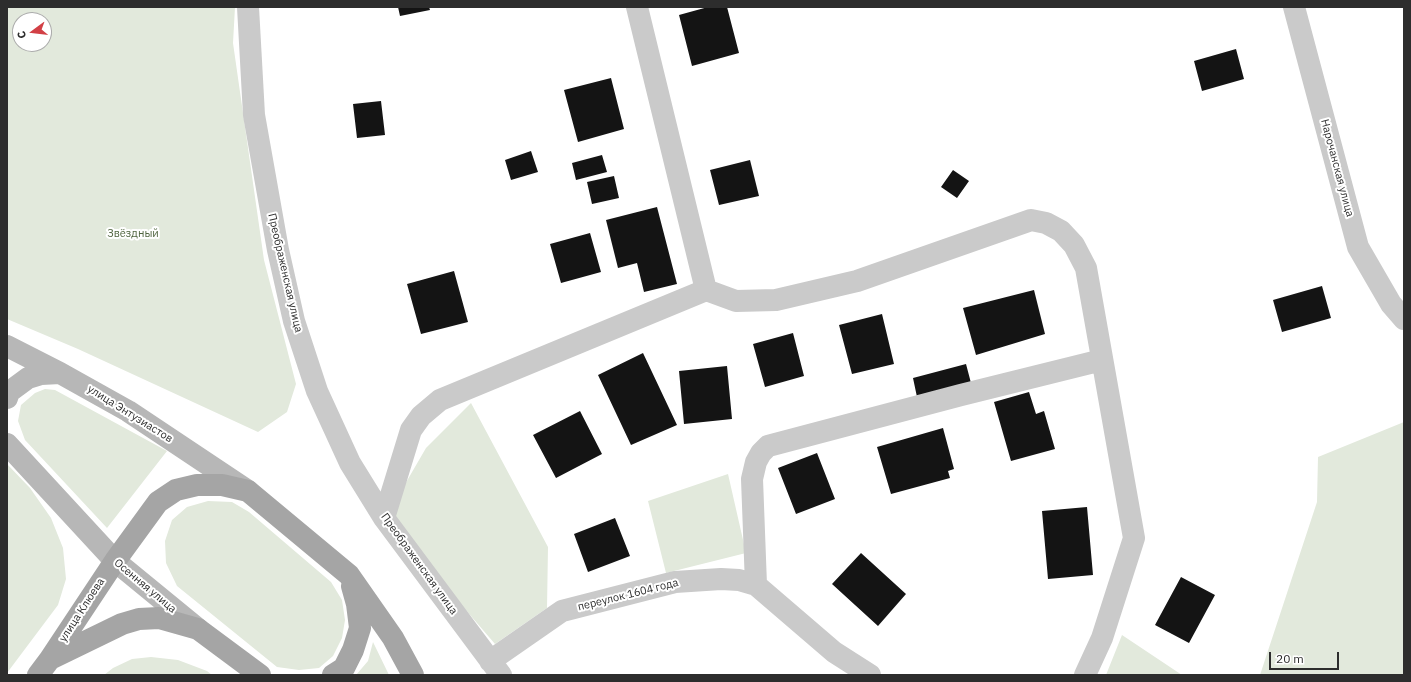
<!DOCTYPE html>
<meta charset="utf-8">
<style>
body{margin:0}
#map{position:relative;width:1411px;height:682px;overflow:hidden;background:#fff;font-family:"IBM Plex Sans",sans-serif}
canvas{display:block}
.frame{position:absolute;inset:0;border:8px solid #2d2d2d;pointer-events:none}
.north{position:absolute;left:12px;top:12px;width:40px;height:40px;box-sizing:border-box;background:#fff;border:1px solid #ababab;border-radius:50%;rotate:255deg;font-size:11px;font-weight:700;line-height:16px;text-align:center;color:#2d2d2d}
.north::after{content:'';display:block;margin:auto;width:14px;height:18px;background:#d24046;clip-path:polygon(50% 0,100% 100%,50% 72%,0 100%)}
.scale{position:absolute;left:1269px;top:652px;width:70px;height:18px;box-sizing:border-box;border:2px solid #2d2d2d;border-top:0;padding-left:5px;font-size:12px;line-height:14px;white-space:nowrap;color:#2d2d2d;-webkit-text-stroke:3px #fff;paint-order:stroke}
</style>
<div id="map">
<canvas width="1411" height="682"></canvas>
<div class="frame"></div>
<div class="north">С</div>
<div class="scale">20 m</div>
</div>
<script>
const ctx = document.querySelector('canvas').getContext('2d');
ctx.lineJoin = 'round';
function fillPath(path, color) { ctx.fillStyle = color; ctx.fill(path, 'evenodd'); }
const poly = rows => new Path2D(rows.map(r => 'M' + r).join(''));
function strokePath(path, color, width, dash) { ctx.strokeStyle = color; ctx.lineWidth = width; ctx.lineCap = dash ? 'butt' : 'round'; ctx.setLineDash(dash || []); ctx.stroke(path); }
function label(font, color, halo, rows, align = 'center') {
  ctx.font = font + ' "IBM Plex Sans",sans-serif'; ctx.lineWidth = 4; ctx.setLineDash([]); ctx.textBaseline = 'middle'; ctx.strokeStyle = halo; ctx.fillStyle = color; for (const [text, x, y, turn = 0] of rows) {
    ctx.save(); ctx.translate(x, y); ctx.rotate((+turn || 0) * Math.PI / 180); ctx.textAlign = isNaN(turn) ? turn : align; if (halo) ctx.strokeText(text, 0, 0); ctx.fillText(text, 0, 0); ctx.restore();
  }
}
const green = poly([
 [7,7,235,7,233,43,264,260,296,384,287,412,258,432,78,349,7,319],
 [20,20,44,20,44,44,20,44],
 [45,389,55,390,167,451,107,528,25,440,18,421,21,405,35,393],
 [471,403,548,547,547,608,495,644,440,580,390,510,426,448],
 [1404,422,1404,675,1260,675,1317,502,1318,457],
 [7,464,30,488,51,518,63,548,66,579,58,605,7,673],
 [728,474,746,553,666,573,648,501],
 [208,501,232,502,249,512,331,582,342,600,345,620,342,638,333,656,319,668,299,670,277,667,177,586,166,563,165,541,172,520,187,507],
 [1122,635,1182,675,1106,675],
 [373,642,389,675,356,675,368,661],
 [151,657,178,660,207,671,212,675,104,675,113,668,132,659]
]);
const building = poly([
 [398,7,429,7,430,10,400,16],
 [708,7,727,7,739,53,692,66,679,15],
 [1236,49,1244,79,1202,91,1194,61],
 [611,78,624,129,578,142,564,90],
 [381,101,385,135,357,138,353,104],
 [531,151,538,172,511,180,505,160],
 [602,155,607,172,576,180,572,163],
 [750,160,759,196,719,205,710,170],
 [953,170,969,181,957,198,941,187],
 [614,176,619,198,592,204,587,182],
 [657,207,677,284,644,292,637,263,618,268,606,220],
 [590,233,601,272,561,283,550,244],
 [454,271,468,322,421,334,407,284],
 [1322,286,1331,318,1282,332,1273,300],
 [1034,290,1045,334,976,355,963,308],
 [882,314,894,364,852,374,839,325],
 [793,333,804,376,765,387,753,344],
 [643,353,677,425,631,445,598,375],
 [966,364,971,383,917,397,913,378],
 [727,366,732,419,684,424,679,371],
 [1029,392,1036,414,1044,411,1055,449,1011,461,994,402],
 [580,411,602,454,556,478,533,435],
 [943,428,954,469,948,471,950,478,891,494,877,447],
 [817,453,835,499,796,514,778,468],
 [1087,507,1093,575,1048,579,1042,511],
 [615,518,630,556,588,572,574,534],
 [861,553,906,594,878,626,832,584],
 [1181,577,1215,595,1189,643,1155,625]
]);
const street = poly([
 [248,7,254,115,278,250,294,321,317,391,350,463,384,518,501,675],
 [637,7,706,290],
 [1294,7,1358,247,1391,304,1404,319],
 [384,518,411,430,421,416,440,400,706,290,736,301,776,300,857,281,1031,220,1046,223,1061,231,1074,245,1086,268,1134,538,1102,638,1085,675],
 [756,585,752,479,756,462,761,453,768,446,961,395,1102,360],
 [490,661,562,611,675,582,721,579,739,580,756,585,834,652,870,675]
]);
const secondary = poly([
 [7,346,60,373,128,411,248,491],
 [7,398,9,392,28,378,41,374,60,373],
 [7,444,115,561,198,629]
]);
const primary = poly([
 [52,658,122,624,139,619,159,618,198,629,260,675],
 [38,675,50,659,115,561,158,502,176,490,197,485,222,485,248,491,349,575,393,638,413,675],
 [333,675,344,668,353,650,360,628,357,604,352,586]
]);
const streetNames = [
 ["Нарочанская улица",1337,168,75],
 ["Преображенская улица",285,273,77],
 ["улица Энтузиастов",130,414,32],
 ["Преображенская улица",419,564,54],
 ["Осенняя улица",145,586,40],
 ["переулок 1604 года",628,595,-14],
 ["улица Клюева",82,610,-57]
];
const parkNames = [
 ["Звёздный",133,234]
];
fillPath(green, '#e2e9dc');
fillPath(building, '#141414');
strokePath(street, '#cacaca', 22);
strokePath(secondary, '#b7b7b7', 22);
strokePath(primary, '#a5a5a5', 22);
label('11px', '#2d2d2d', '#fff', streetNames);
label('11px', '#4f643f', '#fff', parkNames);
</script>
